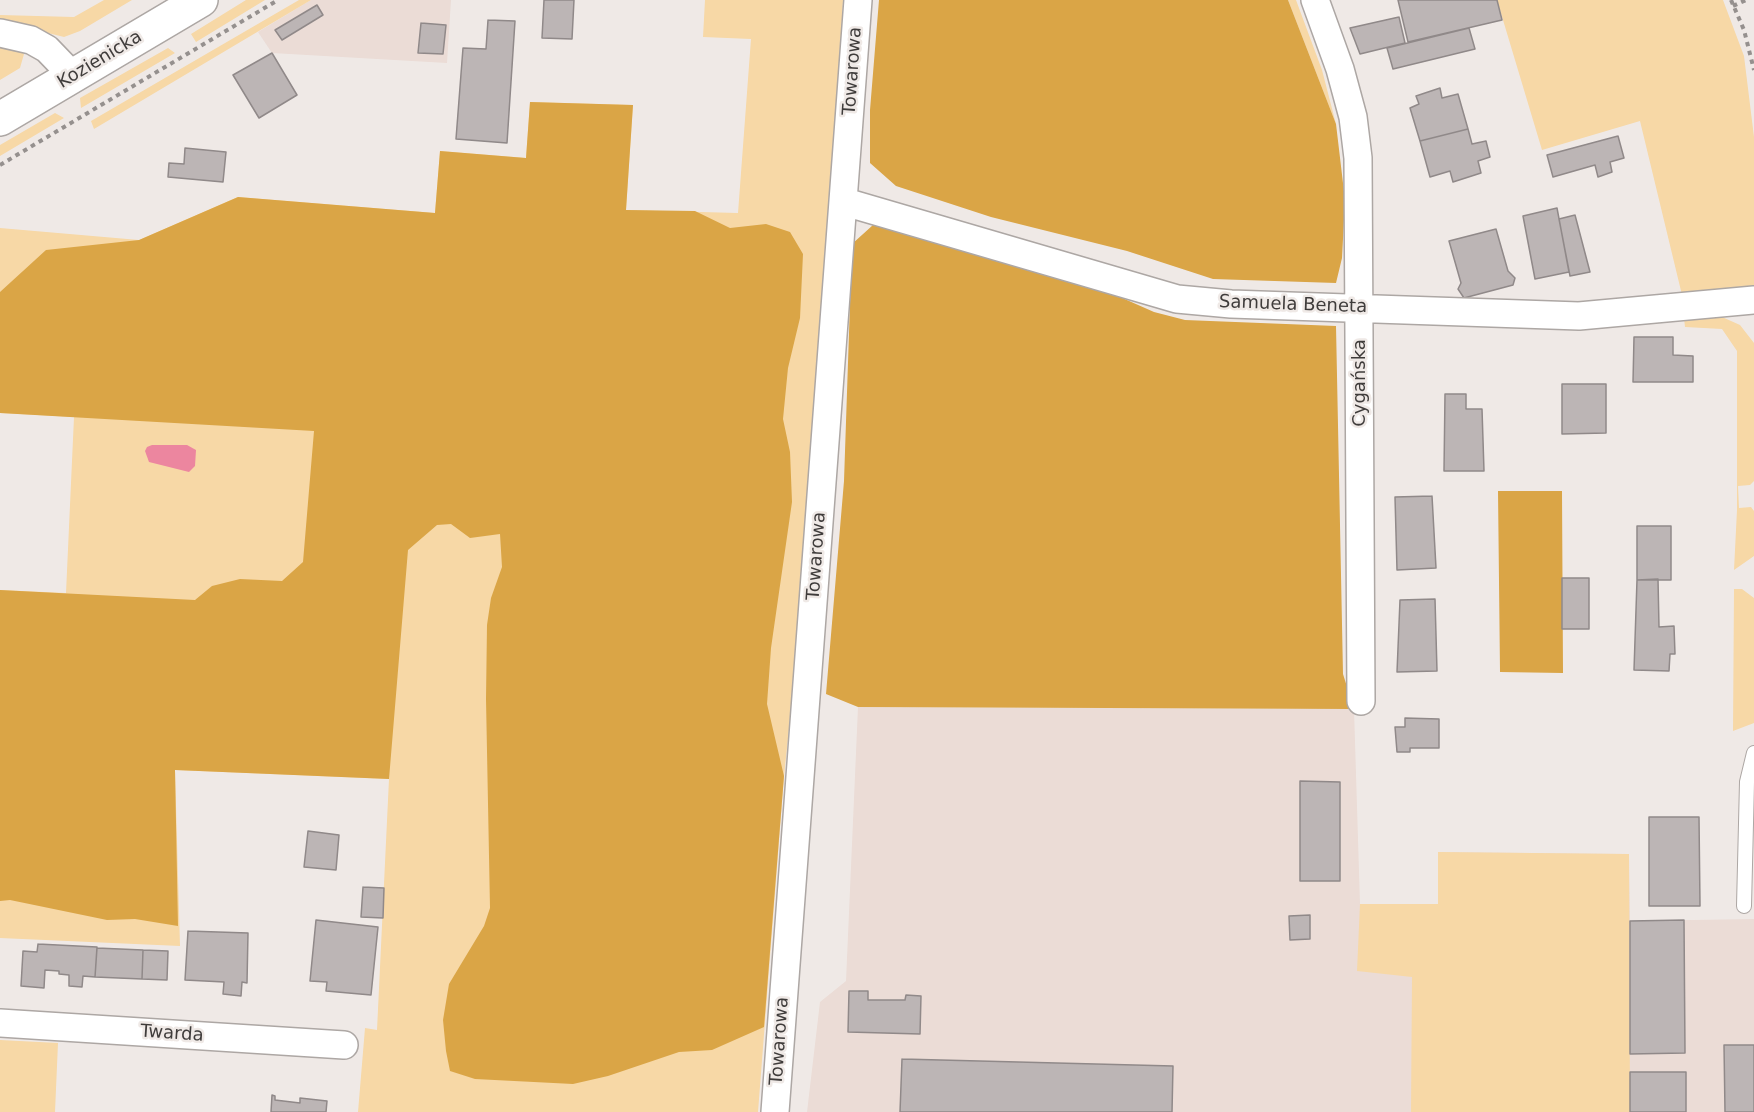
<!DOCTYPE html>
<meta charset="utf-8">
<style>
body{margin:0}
canvas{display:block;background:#efe9e6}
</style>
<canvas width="1754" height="1112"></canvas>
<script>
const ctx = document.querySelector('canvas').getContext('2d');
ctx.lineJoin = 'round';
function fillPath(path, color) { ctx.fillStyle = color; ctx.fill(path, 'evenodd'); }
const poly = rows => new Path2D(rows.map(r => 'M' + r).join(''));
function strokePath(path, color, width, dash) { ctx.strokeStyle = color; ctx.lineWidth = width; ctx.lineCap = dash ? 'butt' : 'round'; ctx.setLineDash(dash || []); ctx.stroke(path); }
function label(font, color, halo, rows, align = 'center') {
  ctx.font = font + ' "DejaVu Sans",sans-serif'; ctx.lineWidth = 5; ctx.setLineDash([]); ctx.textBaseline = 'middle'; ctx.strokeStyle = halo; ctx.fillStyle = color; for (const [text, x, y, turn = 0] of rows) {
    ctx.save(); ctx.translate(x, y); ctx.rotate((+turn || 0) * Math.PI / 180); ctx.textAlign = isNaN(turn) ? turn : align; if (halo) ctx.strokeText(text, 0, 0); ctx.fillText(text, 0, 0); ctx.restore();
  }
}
const built = poly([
 [311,0,451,0,447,63,272,53,258,32],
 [858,707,1354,709,1360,904,1438,904,1438,852,1629,854,1630,921,1754,919,1754,1112,807,1112,820,1002,846,981]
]);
const green = poly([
 [104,0,132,0,80,31,64,37,0,21,0,15,74,17],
 [246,0,265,0,196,42,191,34],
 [299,0,311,0,94,129,91,121],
 [705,0,843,0,823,380,807,495,810,532,784,776,758,1112,358,1112,365,1028,377,1030,389,779,175,770,180,946,0,938,0,590,66,593,74,417,0,413,0,228,139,240,238,197,435,213,440,151,526,158,530,102,633,105,626,210,738,213,751,39,703,37],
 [1288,0,1296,0,1322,70,1336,124],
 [1497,0,1723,0,1744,56,1754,137,1754,288,1682,295,1640,121,1542,150],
 [0,42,19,45,24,54,20,68,0,80],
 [168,48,175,53,81,108,80,98],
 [55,113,64,118,0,156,0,145],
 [1722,317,1740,325,1754,343,1754,481,1750,485,1738,486,1739,508,1751,507,1754,511,1754,556,1734,570,1737,510,1737,351,1722,329,1685,327,1684,318],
 [1734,589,1742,589,1754,598,1754,723,1733,731],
 [1438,852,1629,854,1630,1112,1411,1112,1412,977,1357,971,1360,904,1438,904],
 [0,1040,58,1043,55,1112,0,1112]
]);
const forest = poly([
 [879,0,1288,0,1336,124,1345,200,1342,258,1336,283,1213,279,1127,251,991,217,896,186,870,163,870,110],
 [530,102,633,105,626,210,695,211,730,228,766,224,790,232,803,254,800,318,788,368,783,419,790,452,792,502,771,648,767,704,784,776,764,1027,712,1050,679,1052,608,1076,573,1084,475,1079,450,1071,446,1051,443,1020,449,984,484,926,490,908,486,699,487,625,491,598,502,567,500,534,470,538,451,524,437,525,408,550,389,779,175,770,178,926,135,919,107,920,10,900,0,901,0,590,195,600,212,586,240,579,282,581,303,562,314,431,0,413,0,292,46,250,139,240,238,197,435,213,440,151,526,158],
 [873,225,915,234,1111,293,1154,312,1185,320,1336,326,1343,674,1354,709,858,707,826,694,844,481,852,244],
 [1498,491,1562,491,1563,673,1500,672]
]);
const water = poly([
 [152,445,187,445,196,450,195,466,189,472,149,462,145,451,147,447]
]);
const building = poly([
 [544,0,574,0,572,39,542,38,544,0],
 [1398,0,1497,0,1502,20,1408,42,1398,0],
 [317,5,323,15,282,40,275,30,317,5],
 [1399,17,1405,43,1360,54,1350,28,1399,17],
 [488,20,515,21,507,143,456,139,463,48,486,49,488,20],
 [421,23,446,25,443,54,418,53,421,23],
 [1469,28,1475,49,1393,69,1387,48,1469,28],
 [272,53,297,95,259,118,233,75,272,53],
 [1440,88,1442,98,1458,94,1468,129,1420,141,1410,108,1419,104,1416,96,1440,88],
 [1468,129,1472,144,1486,141,1490,157,1478,161,1481,173,1453,182,1450,171,1430,177,1420,141,1468,129],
 [1618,136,1624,158,1610,162,1612,172,1598,177,1595,165,1553,177,1547,155,1618,136],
 [185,148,226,152,223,182,168,177,169,163,184,164,185,148],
 [1557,208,1569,272,1535,279,1523,216,1557,208],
 [1575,215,1590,272,1570,276,1559,219,1575,215],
 [1496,229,1508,271,1515,278,1513,285,1464,298,1458,289,1461,283,1449,241,1496,229],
 [1634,337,1673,337,1673,355,1693,356,1693,382,1633,382,1634,337],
 [1562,384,1606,384,1606,433,1562,434,1562,384],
 [1445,394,1466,394,1466,409,1482,409,1484,471,1444,471,1445,394],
 [1432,496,1436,568,1397,570,1395,497,1432,496],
 [1637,526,1671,526,1671,580,1637,580,1637,526],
 [1562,578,1589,578,1589,629,1562,629,1562,578],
 [1658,579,1659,627,1674,626,1675,654,1670,654,1669,671,1634,670,1637,580,1658,579],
 [1435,599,1437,671,1397,672,1400,600,1435,599],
 [1405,718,1439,719,1439,748,1410,748,1410,752,1397,752,1395,727,1405,727,1405,718],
 [1300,781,1340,782,1340,881,1300,881,1300,781],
 [1649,817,1699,817,1700,906,1649,906,1649,817],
 [308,831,339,835,336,870,304,867,308,831],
 [363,887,384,888,383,918,361,917,363,887],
 [1310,915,1310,939,1290,940,1289,916,1310,915],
 [316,920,378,927,371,995,326,991,327,982,310,981,316,920],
 [1684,920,1685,1053,1630,1054,1630,921,1684,920],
 [188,931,248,933,247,983,242,982,241,996,223,994,224,982,185,980,188,931],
 [38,944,97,947,95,977,83,976,82,987,69,986,69,975,59,974,59,971,45,970,44,988,21,986,23,951,37,952,38,944],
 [97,948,143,950,142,979,95,977,97,948],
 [143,950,168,951,167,980,142,979,143,950],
 [849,991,868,991,868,1000,905,1000,906,995,921,996,920,1034,848,1032,849,991],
 [1724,1045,1754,1045,1754,1112,1725,1112,1724,1045],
 [902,1059,1173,1066,1172,1112,900,1112,902,1059],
 [1630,1072,1686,1072,1686,1112,1630,1112,1630,1072],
 [272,1095,275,1096,275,1100,300,1103,300,1098,327,1101,326,1112,271,1112,272,1095]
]);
const path = poly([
 [1731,0,1744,30,1754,70],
 [1733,6,1746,0],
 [0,165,278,0]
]);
const service = poly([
 [1744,906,1747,782,1754,753]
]);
const minor = poly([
 [1315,0,1340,69,1353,117,1358,158,1361,701],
 [0,33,31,40,47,49,73,76],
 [845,202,1177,299,1231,304,1579,316,1754,300],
 [0,1023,344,1045],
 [775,1112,858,0]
]);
const secondary = poly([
 [0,119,201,0]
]);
const streetNames = [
 ["Kozienicka",100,60,-31],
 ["Towarowa",853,71,-86],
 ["Samuela Beneta",1293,305,2],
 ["Cygańska",1360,383,-90],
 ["Towarowa",817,556,-86],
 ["Twarda",172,1034,4],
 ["Towarowa",780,1041,-86]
];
fillPath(built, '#ebdcd6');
fillPath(green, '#f7d8a6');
fillPath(forest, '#daa546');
fillPath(water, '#ec869f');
fillPath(building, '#bcb5b5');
strokePath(building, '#908989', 1.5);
strokePath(service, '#ada7a4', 16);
strokePath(minor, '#ada7a4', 30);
strokePath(secondary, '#ada7a4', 36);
strokePath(path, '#95908e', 4, [4.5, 4.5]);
strokePath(service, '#fff', 14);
strokePath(minor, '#fff', 27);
strokePath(secondary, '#fff', 33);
label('18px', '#3f3c3b', '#efe9e6', streetNames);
</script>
